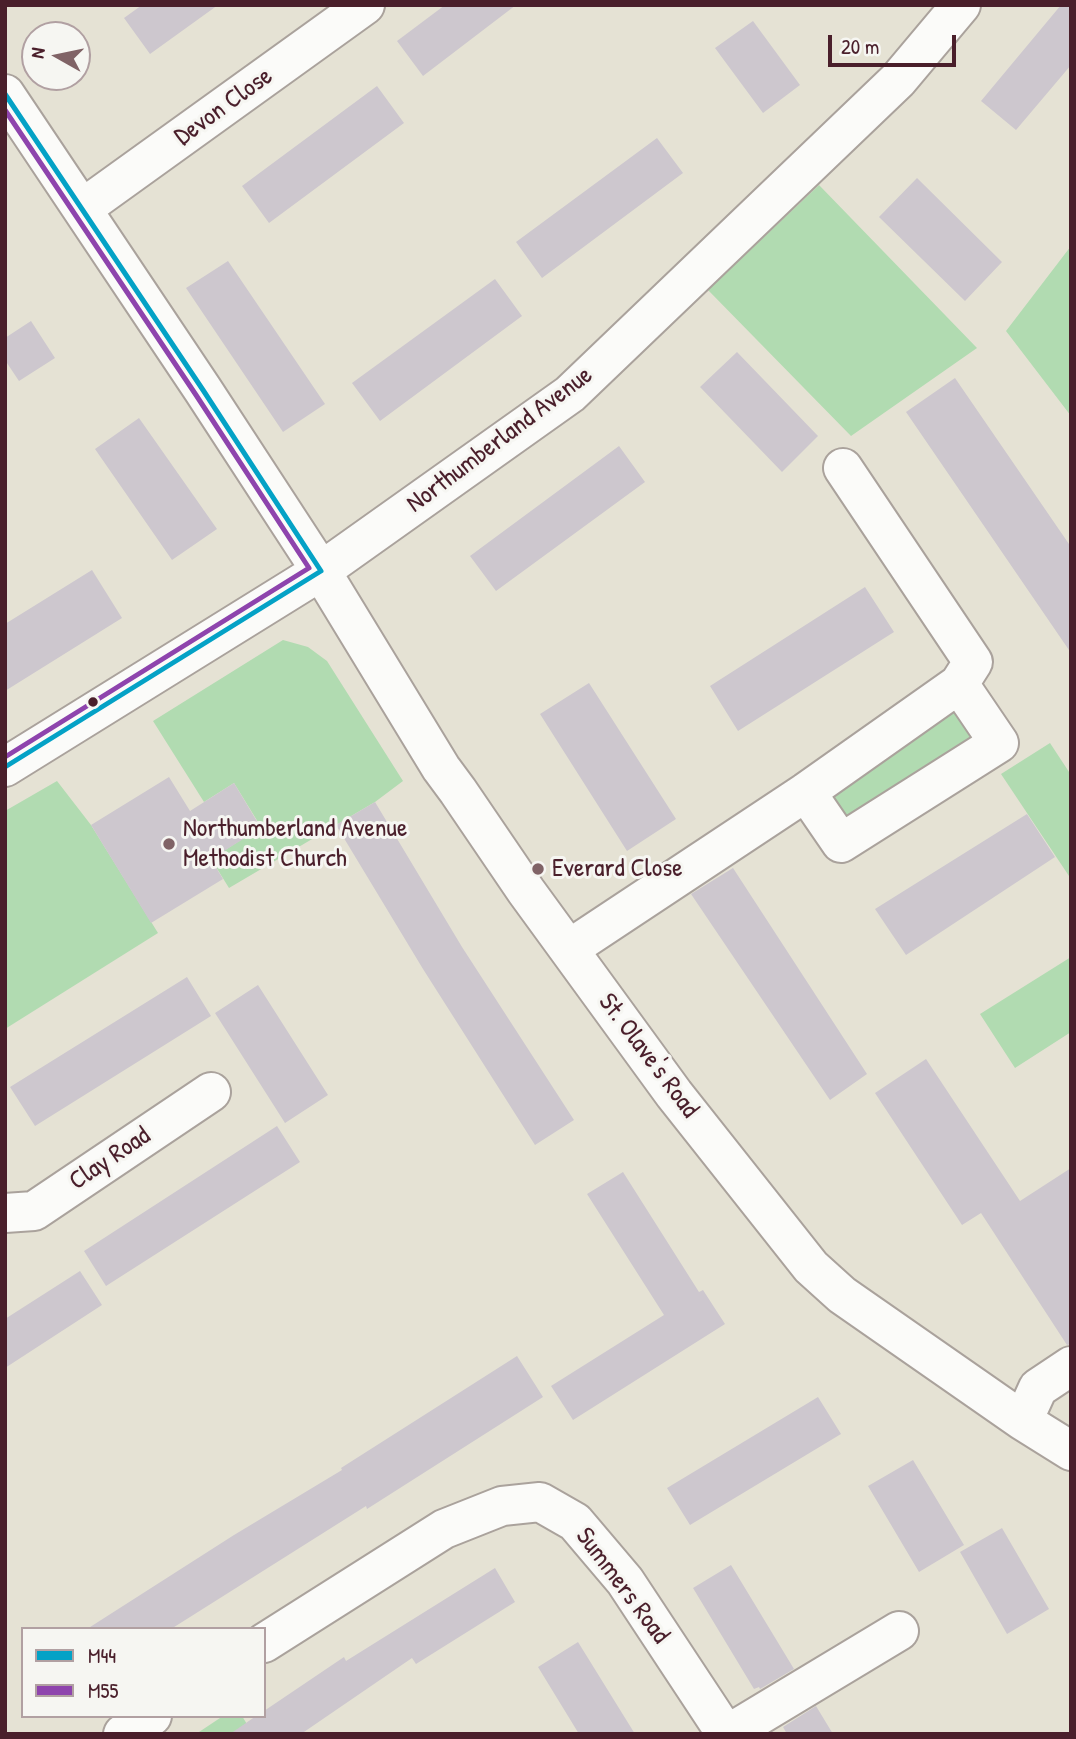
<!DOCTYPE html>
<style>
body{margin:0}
#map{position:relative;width:1076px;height:1739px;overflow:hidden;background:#e5e2d4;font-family:"Patrick Hand",sans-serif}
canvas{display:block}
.frame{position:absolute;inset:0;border:7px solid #4a1f2b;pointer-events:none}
.legend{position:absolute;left:21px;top:1627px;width:245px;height:91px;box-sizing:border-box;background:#f6f6f2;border:2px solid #b1a0a2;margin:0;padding:9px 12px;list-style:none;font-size:21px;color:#4a1f2b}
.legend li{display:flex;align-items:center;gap:14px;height:35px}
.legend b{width:35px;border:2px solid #b1a0a2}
.north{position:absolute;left:21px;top:21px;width:70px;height:70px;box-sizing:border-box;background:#f6f6f2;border:2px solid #b1a0a2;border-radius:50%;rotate:279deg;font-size:19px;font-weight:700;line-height:28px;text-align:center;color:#4a1f2b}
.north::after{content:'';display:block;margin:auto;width:24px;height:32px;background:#806366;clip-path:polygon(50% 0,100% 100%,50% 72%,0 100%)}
.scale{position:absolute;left:828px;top:35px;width:128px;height:32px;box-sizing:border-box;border:4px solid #4a1f2b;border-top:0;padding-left:9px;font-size:21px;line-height:24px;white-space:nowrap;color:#4a1f2b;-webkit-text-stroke:5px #f6f6f2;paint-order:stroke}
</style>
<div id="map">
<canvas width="1076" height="1739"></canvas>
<div class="frame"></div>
<ul class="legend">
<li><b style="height:9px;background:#04a2c6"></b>M44</li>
<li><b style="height:9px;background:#8e44ad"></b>M55</li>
</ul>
<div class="north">N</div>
<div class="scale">20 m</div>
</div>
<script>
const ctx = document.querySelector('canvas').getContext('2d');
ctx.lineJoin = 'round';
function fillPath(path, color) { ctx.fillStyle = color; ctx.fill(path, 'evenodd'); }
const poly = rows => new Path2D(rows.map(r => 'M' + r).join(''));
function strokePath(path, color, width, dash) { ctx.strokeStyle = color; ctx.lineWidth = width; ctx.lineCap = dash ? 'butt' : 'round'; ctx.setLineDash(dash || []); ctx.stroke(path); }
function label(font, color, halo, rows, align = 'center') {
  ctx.font = font + ' "Patrick Hand",sans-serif'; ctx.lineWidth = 6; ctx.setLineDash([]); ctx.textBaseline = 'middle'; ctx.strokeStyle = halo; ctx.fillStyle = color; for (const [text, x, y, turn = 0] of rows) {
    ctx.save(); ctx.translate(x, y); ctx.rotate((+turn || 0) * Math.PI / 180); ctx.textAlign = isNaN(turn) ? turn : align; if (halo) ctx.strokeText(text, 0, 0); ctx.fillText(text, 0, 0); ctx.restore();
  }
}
const green = poly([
 [819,185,977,348,851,436,708,290],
 [1071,246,1071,416,1006,331],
 [283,640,308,647,327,661,403,781,375,802,229,888,211,859,261,827,234,783,204,802,153,721],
 [953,706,975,740,850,824,828,790],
 [1050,743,1071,775,1071,879,1001,774],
 [57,781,91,825,158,933,5,1029,5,811],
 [1071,957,1071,1032,1015,1068,980,1014],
 [223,1716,242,1716,253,1734,196,1734]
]);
const building = poly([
 [142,5,218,5,150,54,124,18],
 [445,5,516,5,423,76,397,41],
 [1061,5,1071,5,1071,65,1016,130,981,101],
 [753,21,800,85,763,113,715,48],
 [377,86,404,123,269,223,242,186],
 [657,138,683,173,542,278,516,242],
 [917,178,1002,262,965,301,879,217],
 [228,261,325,404,283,432,186,288],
 [495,279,522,316,380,421,352,383],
 [31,321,55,358,19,381,5,360,5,338],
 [737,352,818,436,782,472,700,387],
 [955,378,1071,547,1071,653,906,412],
 [139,418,217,529,172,560,95,449],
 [619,446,645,482,496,591,470,556],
 [92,570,122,618,5,691,5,624],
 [865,587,894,632,738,731,710,686],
 [589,683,676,819,627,851,540,714],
 [169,777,190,811,234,783,261,828,211,859,223,879,151,923,91,825],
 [375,802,462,947,574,1120,535,1145,423,969,336,825],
 [1027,814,1055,857,906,955,875,909],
 [733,868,867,1074,830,1100,691,894],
 [187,977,211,1016,35,1126,10,1087],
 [258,985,328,1095,285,1123,215,1013],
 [926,1059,1020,1201,1071,1168,1071,1344,1067,1345,981,1213,962,1225,875,1093],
 [277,1126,300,1162,106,1286,84,1251],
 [623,1172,699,1292,703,1290,725,1324,573,1420,551,1386,664,1315,587,1194],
 [80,1271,102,1305,5,1368,5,1319],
 [517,1356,543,1397,367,1509,366,1506,171,1629,87,1629,234,1535,342,1470,341,1468],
 [818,1397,841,1434,690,1525,667,1488],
 [913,1460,964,1545,919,1572,868,1486],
 [1002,1528,1049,1609,1007,1634,960,1552],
 [731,1565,794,1669,760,1689,759,1687,754,1689,693,1588],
 [495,1568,515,1602,416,1664,412,1658,301,1734,230,1734,256,1716,264,1716,264,1711,344,1657,346,1661],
 [578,1642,635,1734,579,1734,538,1667],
 [816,1706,833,1734,787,1734,783,1727]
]);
const minor = poly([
 [5,94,203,390,321,571,441,768,458,791,526,891,674,1094,811,1267,842,1295,1023,1421,1071,1451],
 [83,208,365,5],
 [5,767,321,571,570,394,898,80,961,5],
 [806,792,841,843,999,743,959,684],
 [569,949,806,792,959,684,973,662,843,468],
 [5,1213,34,1211,211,1092],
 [1023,1421,1038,1388,1071,1366],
 [264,1643,444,1529,502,1506,540,1502,575,1522,625,1581,726,1734],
 [123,1734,152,1716],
 [728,1734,899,1631]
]);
const bus1 = poly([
 [5,94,203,390,321,571,5,767]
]);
const bus2 = poly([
 [5,110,196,395,309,568,5,757]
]);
const markers = [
 [93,702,6,"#4a1f2b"],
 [169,844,7,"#806366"],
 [538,869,7,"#806366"]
];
const streetNames = [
 ["Devon Close",224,107,-36],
 ["Northumberland Avenue",500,440,-37],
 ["St. Olave's Road",648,1056,53],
 ["Clay Road",110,1159,-34],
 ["Summers Road",622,1586,53]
];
const poiNames = [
 ["Northumberland Avenue",183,829],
 ["Methodist Church",183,859],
 ["Everard Close",552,869]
];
fillPath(green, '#b1dbb1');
fillPath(building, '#cdc7ce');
strokePath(minor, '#aaa29c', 42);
strokePath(minor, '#fbfbf9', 38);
strokePath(bus1, '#04a2c6', 5);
strokePath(bus2, '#8e44ad', 5);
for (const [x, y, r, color] of markers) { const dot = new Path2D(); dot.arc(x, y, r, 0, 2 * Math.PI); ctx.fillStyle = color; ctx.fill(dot); strokePath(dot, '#f6f6f2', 2.5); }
label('26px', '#4a1f2b', '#f6f6f2', streetNames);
label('26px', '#4a1f2b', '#f6f6f2', poiNames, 'left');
</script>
